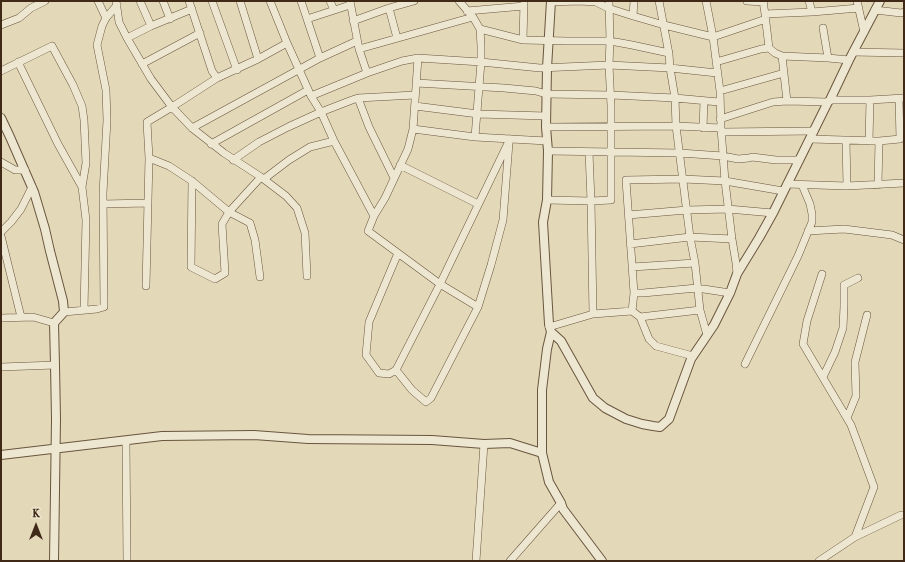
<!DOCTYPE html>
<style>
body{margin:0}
#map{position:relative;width:905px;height:562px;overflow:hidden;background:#e3d9b8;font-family:"IM FELL Double Pica",serif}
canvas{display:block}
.frame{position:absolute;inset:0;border:2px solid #402916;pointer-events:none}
.north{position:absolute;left:16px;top:506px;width:40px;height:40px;-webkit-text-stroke:3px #ede6d1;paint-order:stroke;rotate:0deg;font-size:11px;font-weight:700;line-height:16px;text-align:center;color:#402916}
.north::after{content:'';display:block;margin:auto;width:14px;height:18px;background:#402916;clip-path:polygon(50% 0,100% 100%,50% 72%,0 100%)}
</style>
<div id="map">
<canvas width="905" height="562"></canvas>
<div class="frame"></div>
<div class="north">K</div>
</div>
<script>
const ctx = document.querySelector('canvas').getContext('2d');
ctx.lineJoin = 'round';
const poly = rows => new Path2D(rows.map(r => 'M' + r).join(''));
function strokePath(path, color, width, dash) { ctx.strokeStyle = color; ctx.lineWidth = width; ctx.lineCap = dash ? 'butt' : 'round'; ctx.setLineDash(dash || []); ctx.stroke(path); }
const minor = poly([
 [98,1,106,18],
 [116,1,119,22,127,38,151,79,172,107,192,128,224,153,261,177,286,196,297,208,305,233,307,276],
 [140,1,151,26],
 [163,1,170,19],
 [189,1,212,71,217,78],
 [212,1,237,70],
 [240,1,258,59],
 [270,1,287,43,311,96,321,112,334,141,374,216],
 [301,1,320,58],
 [330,1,334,10],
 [350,1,359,49,367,73],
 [459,1,473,17,480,29,481,46,481,62,475,137],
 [659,1,669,54,670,68,675,98,676,126,690,237,695,263,700,310,707,335],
 [706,1,713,37,720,91,721,128,725,181,732,239,736,263,737,274],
 [747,1,764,2],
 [763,1,765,14,812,12,859,8],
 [809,1,812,12],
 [857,1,864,32],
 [551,2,579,1,596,2,608,8,633,16,664,25,713,37,766,19],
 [389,8,397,38],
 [875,10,901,13,904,12],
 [467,11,524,6],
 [765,14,769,48,775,53,782,56,828,58,849,60],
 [633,16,634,1],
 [307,19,350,5],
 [353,21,389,8,414,1],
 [1,25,19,18,31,8,45,1],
 [823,28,828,58],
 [480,29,523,40,568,41,610,41,632,45,669,53],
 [127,38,151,26,192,9],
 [523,40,524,1],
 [359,49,473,17],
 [853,52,904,53],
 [782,56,787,101],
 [418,58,413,129,408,149,385,198,374,216,368,231,440,284,510,139],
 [18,62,58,144,82,187],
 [716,62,761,49,769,48],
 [142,64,200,33],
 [1,71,52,46,73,85,82,106,84,120,86,163,82,187,86,220,84,310],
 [416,83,504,88,536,91,546,94,611,95,675,98,719,102],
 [720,91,784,73],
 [311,96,367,73,402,61,418,58,481,62,540,68,609,65,670,68,717,73],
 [358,98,369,127,394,178],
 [899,99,900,139],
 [830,100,870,100,904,98],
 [415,106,478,114,546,116],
 [720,119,773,102,787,101,828,102],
 [546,127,676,126,721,128],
 [192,128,320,58,357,41],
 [703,128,704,101],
 [413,129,475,137,547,141],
 [721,132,814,131],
 [810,139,879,141,900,139,904,134],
 [846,141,847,186],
 [869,141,870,100],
 [211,144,308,90],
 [548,151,680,153,723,156,738,159,749,158,752,157,776,160,799,160],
 [589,152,591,201,593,314],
 [149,158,169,166,192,181,229,212,250,223,255,240,260,277],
 [233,160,259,142,288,127,321,112,352,100,358,98,415,95],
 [1,162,15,170,25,170],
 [400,165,478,204],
 [264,179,289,160,310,147,334,141],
 [192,181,191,267,215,279,225,273,222,224,229,212,261,177],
 [787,184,847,186,904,183],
 [878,185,879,141],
 [547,200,591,201,611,200,611,106,609,65,610,41,609,1],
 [103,204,148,203],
 [628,215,687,210,728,209,773,213],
 [808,231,844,229,892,235,904,240],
 [1,232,11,222,21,209,32,187],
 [1,236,21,317],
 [630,244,690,237,732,239],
 [398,253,369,322,366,355,379,373,389,374,396,370,440,284,478,307],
 [632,267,695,263],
 [146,286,149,158,147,122,172,107,217,78,258,59,287,43],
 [634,293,643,293,697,288,730,293],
 [632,311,634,293,626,180,683,179,725,181,783,191],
 [64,312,97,309,104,307,103,193,107,120,106,90,97,45,102,26,106,18,117,5],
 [640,317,700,310],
 [1,318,33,317,54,323],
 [549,327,593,314,632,311,640,317,649,339,656,346,693,356],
 [745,364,798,256,812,222,812,214,810,204,802,185],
 [1,367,55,365],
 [396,370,412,390,426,402,431,398,478,307,491,265,503,220,509,143],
 [823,377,835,352,843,328,844,306,844,285,858,278],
 [847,418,856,396,855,362,867,315],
 [126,441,127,561],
 [855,537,901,515,904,515],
 [476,561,484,444],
 [510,561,561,503],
 [819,561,855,537,874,487,851,425,803,344,807,321,822,274]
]);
const tertiary = poly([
 [551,1,547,68,546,127,548,151,547,200,543,222,549,324,551,332,547,349,542,390,542,453,549,482,561,503,563,509,602,561],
 [1,118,10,137,34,192,45,229,50,251,63,301,64,312,54,323,55,365,56,419,54,561],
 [551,332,561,341,593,398,605,408,626,419,642,424,653,426,660,427,669,419,691,359,714,325,730,293,737,274,759,238,773,213,828,102,830,100,849,60,880,1],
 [1,455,162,436,254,435,308,439,432,440,484,444,510,443,542,453]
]);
strokePath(minor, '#69553e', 8);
strokePath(tertiary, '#69553e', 10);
strokePath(minor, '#ede6d1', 7);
strokePath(tertiary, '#ede6d1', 8);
</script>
